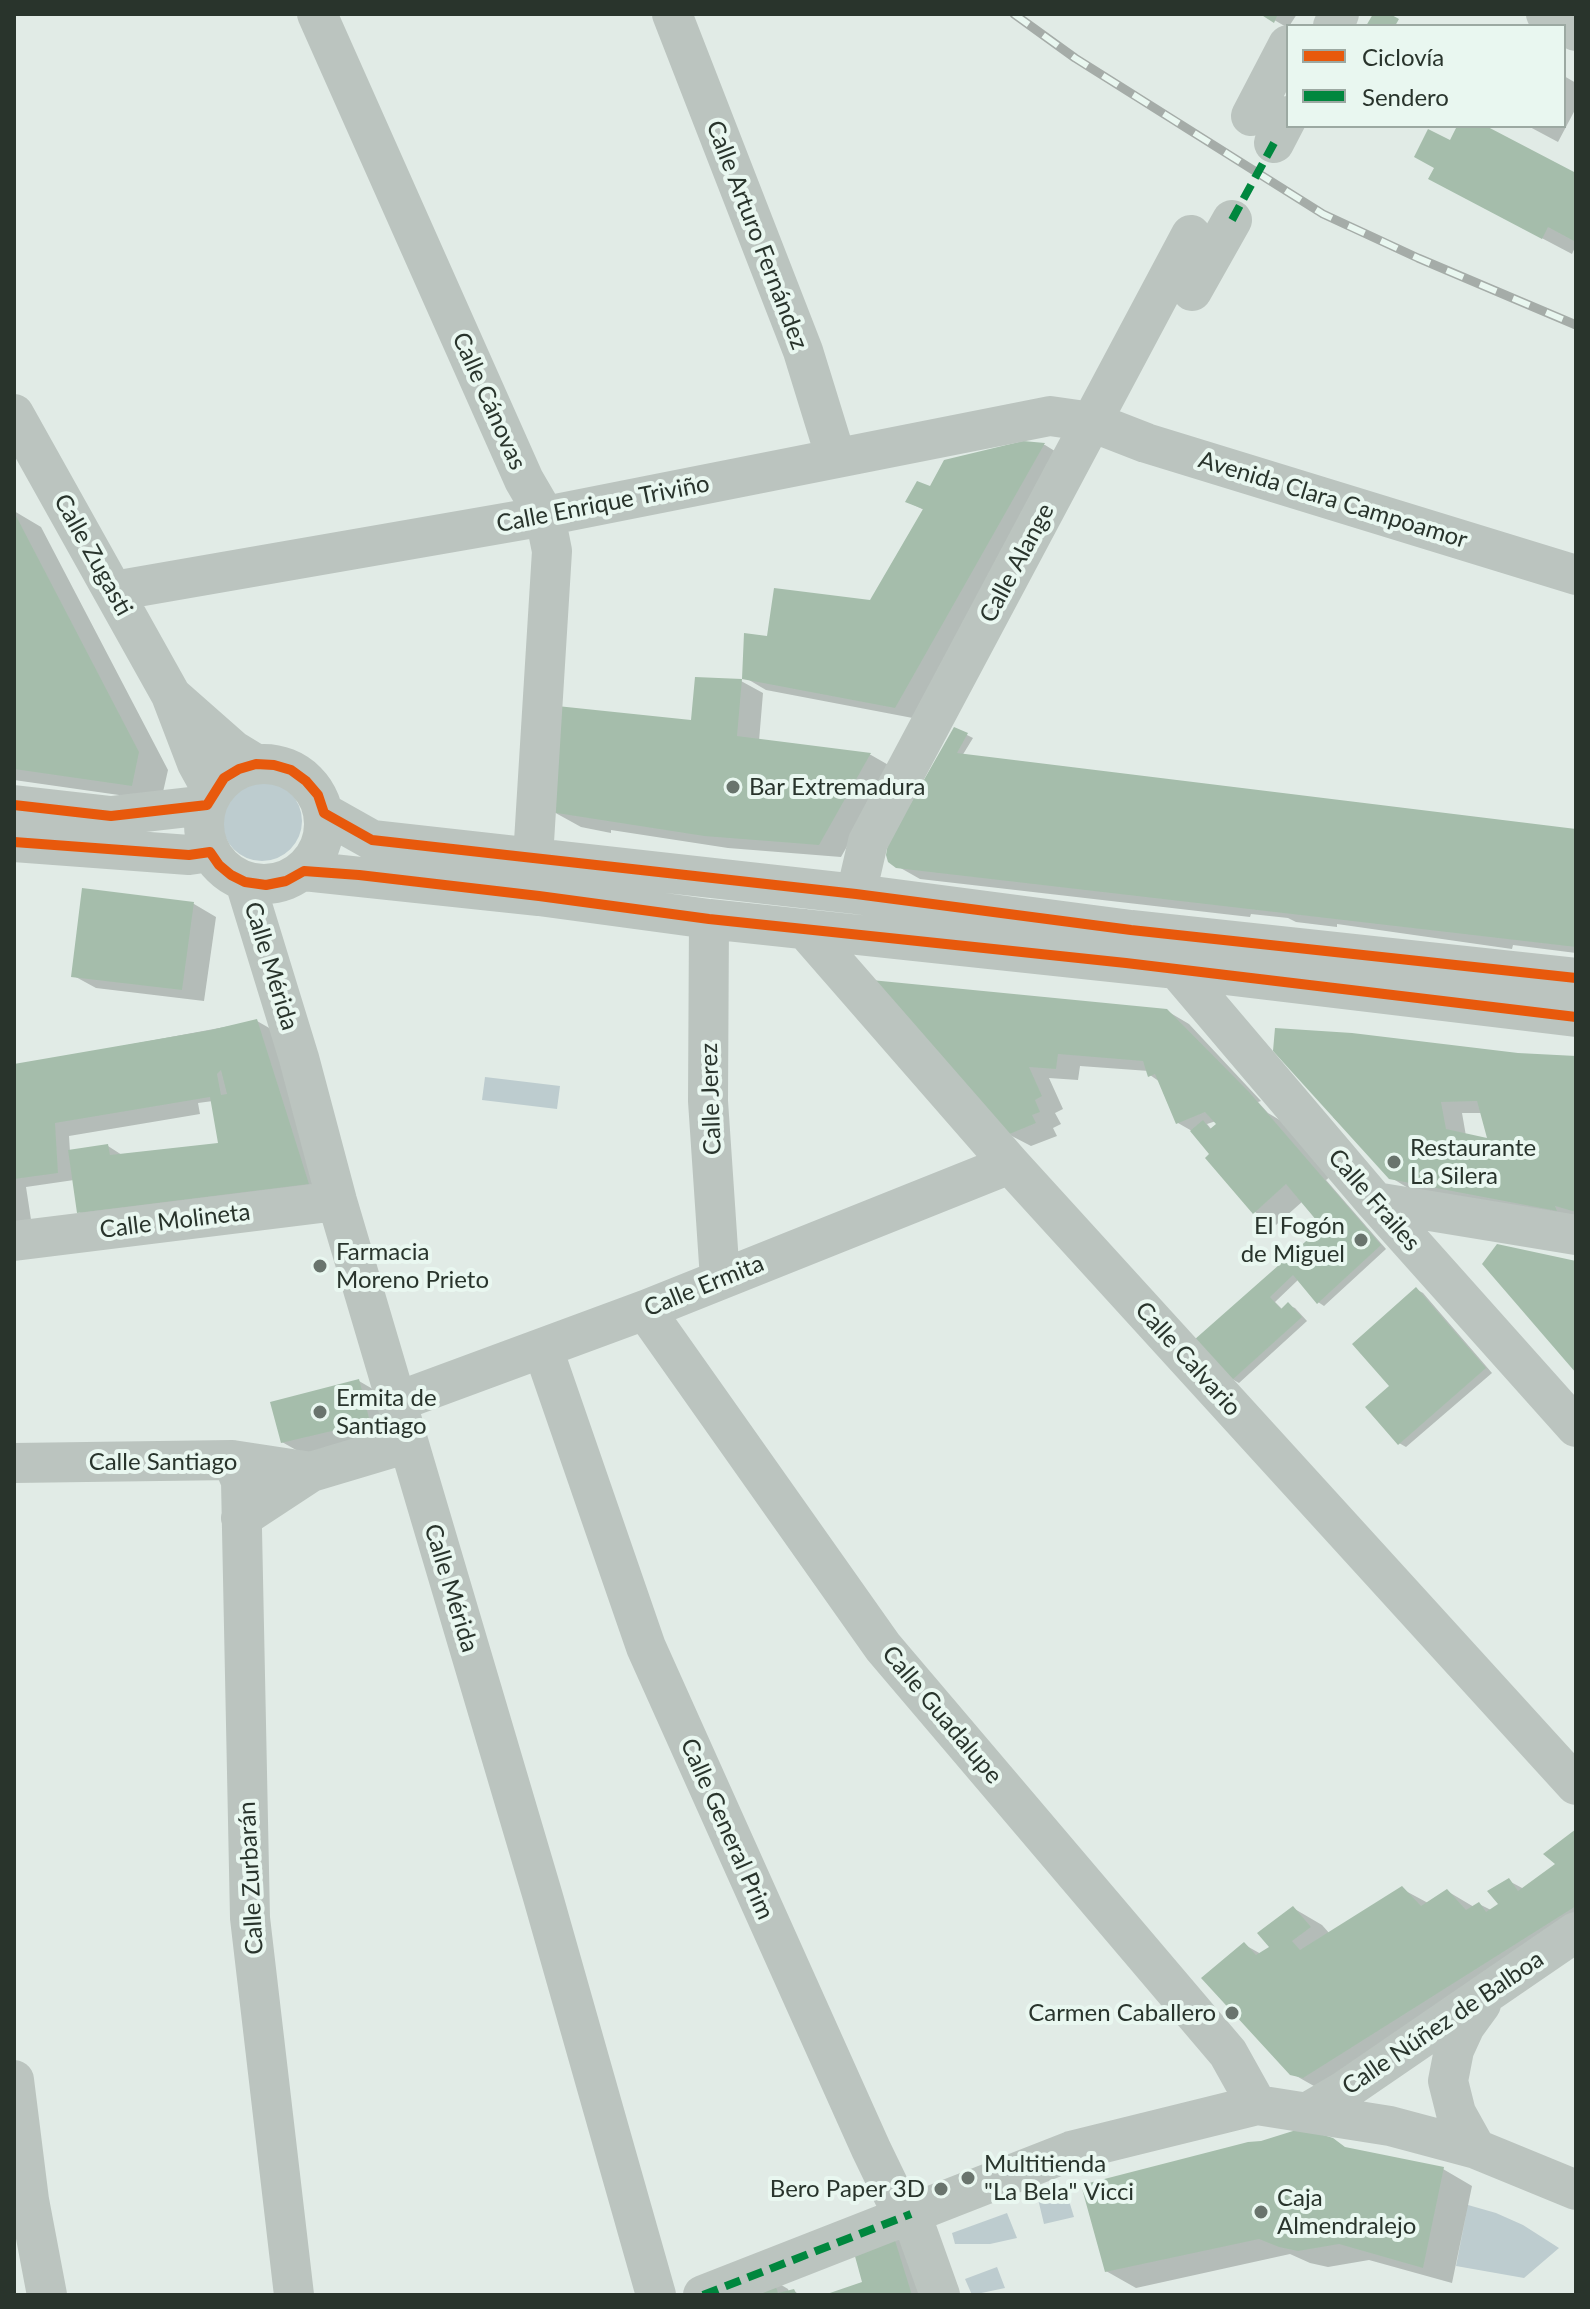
<!DOCTYPE html>
<meta charset="utf-8">
<style>
body{margin:0}
#map{position:relative;width:1590px;height:2309px;overflow:hidden;background:#e1ebe6;font-family:Lato,sans-serif}
canvas{display:block}
.frame{position:absolute;inset:0;border:16px solid #29342c;pointer-events:none}
.legend{position:absolute;left:1286px;top:24px;width:280px;height:104px;box-sizing:border-box;background:#e9f7f0;border:2px solid #9ca9a2;margin:0;padding:10px 14px;list-style:none;font-size:24px;color:#29342c}
.legend li{display:flex;align-items:center;gap:16px;height:40px}
.legend b{width:40px;border:2px solid #9ca9a2}
</style>
<div id="map">
<canvas width="1590" height="2309"></canvas>
<div class="frame"></div>
<ul class="legend">
<li><b style="height:10px;background:#e8590c"></b>Ciclovía</li>
<li><b style="height:10px;background:#00873e"></b>Sendero</li>
</ul>
</div>
<script>
const ctx = document.querySelector('canvas').getContext('2d');
ctx.lineJoin = 'round';
function fillPath(path, color) { ctx.fillStyle = color; ctx.fill(path, 'evenodd'); }
const poly = rows => new Path2D(rows.map(r => 'M' + r).join(''));
function strokePath(path, color, width, dash) { ctx.strokeStyle = color; ctx.lineWidth = width; ctx.lineCap = dash ? 'butt' : 'round'; ctx.setLineDash(dash || []); ctx.stroke(path); }
function label(font, color, halo, rows, align = 'center') {
  ctx.font = font + ' Lato,sans-serif'; ctx.lineWidth = 8; ctx.setLineDash([]); ctx.textBaseline = 'middle'; ctx.strokeStyle = halo; ctx.fillStyle = color; for (const [text, x, y, turn = 0] of rows) {
    ctx.save(); ctx.translate(x, y); ctx.rotate((+turn || 0) * Math.PI / 180); ctx.textAlign = isNaN(turn) ? turn : align; if (halo) ctx.strokeText(text, 0, 0); ctx.fillText(text, 0, 0); ctx.restore();
  }
}
const green = poly([
 '222 821a40 40 0 1 1 80 0a40 40 0 1 1-80 0Z',
 [485,1077,560,1086,557,1109,482,1100],
 [1066,2191,1074,2217,1044,2224,1038,2199],
 [1468,2205,1496,2213,1523,2225,1559,2248,1524,2278,1456,2266],
 [1007,2213,1017,2238,990,2244,955,2244,952,2233],
 [997,2267,1005,2288,972,2295,965,2279]
]);
const shadow = poly([
 [1264,14,1297,14,1288,28],
 [1564,76,1576,83,1576,108,1558,142,1528,126,1564,126],
 [1459,126,1481,126,1576,176,1576,245,1572,254,1460,195,1450,143],
 [1023,443,1045,445,1058,453,918,719,766,690,744,677,768,639,871,602,924,510,908,502],
 [14,511,41,527,168,770,161,801,14,780],
 [741,681,763,693,759,741,871,755,892,767,841,857,728,848,611,830,611,833,581,827,552,811,693,722],
 [955,729,973,738,962,756,1576,831,1576,953,1513,945,1512,949,1337,924,1337,927,1296,922,1288,918,1251,914,1250,917,920,879,897,866],
 [83,890,194,904,216,917,204,1001,96,988,74,976],
 [1167,1011,1189,1024,1261,1101,1258,1102,1268,1113,1283,1122,1331,1176,1326,1180,1386,1249,1324,1306,1318,1302,1299,1279,1275,1302,1283,1310,1288,1305,1295,1308,1307,1321,1239,1383,1232,1379,1196,1340,1325,1227,1303,1201,1276,1225,1255,1212,1192,1131,1178,1123,1160,1082,1150,1075,1149,1071,1080,1066,1078,1080,1049,1078,1063,1109,1055,1113,1061,1124,1053,1128,1057,1136,1031,1146,1008,1134,1014,1069],
 [1216,1121,1219,1125,1212,1130,1207,1124],
 [257,1021,271,1029,330,1196,93,1220,79,1212,74,1180,26,1187,32,1226,14,1228,14,1066],
 [213,1101,221,1145,122,1155,108,1146,70,1152,69,1136,200,1114,198,1103],
 [1518,1055,1576,1058,1576,1222,1413,1191,1390,1177,1333,1117],
 [1462,1113,1482,1113,1490,1141,1466,1136],
 [1416,1289,1423,1293,1492,1373,1406,1447,1399,1443,1392,1386],
 [359,1381,388,1398,399,1438,312,1459,282,1442],
 [1576,1831,1576,1940,1321,2090,1291,2073,1245,1945,1261,1954,1272,1947,1293,1908,1322,1925,1330,1934,1402,1889,1428,1903,1447,1891,1474,1907,1479,1904,1491,1910,1501,1905,1509,1881,1524,1889,1559,1865],
 [1349,2150,1443,2169,1472,2186,1452,2283,1369,2260,1328,2267,1310,2263,1290,2254,1136,2288,1106,2271],
 [893,2236,908,2245,923,2295,828,2295,865,2284],
 [773,2280,788,2289,789,2292,794,2291,800,2295,733,2295]
]);
const building = poly([
 [1260,14,1278,14,1274,23],
 [1373,14,1390,14,1399,19,1395,26,1366,26],
 [1457,126,1486,126,1576,173,1576,242,1548,227,1542,239,1428,179,1434,168,1414,157,1428,129,1450,140],
 [1023,441,1045,443,895,708,742,679,744,633,767,636,774,588,870,600,923,509,905,502,917,481,930,486,944,460],
 [14,512,139,752,132,786,14,769],
 [695,677,742,679,737,736,871,753,819,845,704,836,550,812,557,706,691,720],
 [954,727,968,733,957,753,1576,829,1576,947,896,868,888,862,886,855,888,843],
 [82,888,194,902,182,990,71,977],
 [871,980,1167,1009,1249,1092,1381,1245,1317,1304,1293,1275,1270,1297,1281,1309,1288,1302,1302,1317,1231,1381,1194,1340,1322,1227,1286,1184,1253,1214,1205,1158,1209,1154,1190,1131,1203,1120,1210,1129,1216,1124,1205,1112,1176,1124,1155,1074,1148,1077,1143,1061,1058,1054,1056,1069,1029,1067,1042,1096,1035,1100,1040,1112,1032,1115,1036,1123,1007,1135],
 [257,1019,309,1184,77,1213,68,1150,108,1144,110,1155,218,1143,210,1097,55,1123,58,1173,14,1179,14,1064,211,1030],
 [221,1070,227,1094,221,1095,217,1074],
 [1275,1028,1352,1033,1518,1053,1576,1056,1576,1212,1555,1206,1557,1211,1389,1179,1273,1051],
 [1477,1101,1487,1138,1446,1129,1441,1102],
 [1497,1244,1576,1261,1576,1373,1482,1264],
 [1416,1287,1486,1368,1398,1445,1365,1407,1389,1386,1352,1344],
 [359,1379,370,1422,281,1443,270,1402],
 [1576,1829,1576,1906,1303,2078,1290,2075,1201,1978,1244,1942,1256,1955,1269,1947,1257,1933,1293,1906,1311,1927,1292,1941,1300,1950,1402,1886,1421,1906,1447,1889,1466,1910,1479,1902,1486,1912,1498,1904,1487,1891,1509,1878,1518,1891,1555,1864,1543,1854],
 [1293,2131,1311,2131,1333,2138,1345,2147,1444,2167,1423,2268,1339,2244,1298,2251,1279,2247,1259,2239,1105,2272,1081,2185,1248,2142,1261,2141],
 [893,2234,912,2295,824,2295,862,2282,853,2249],
 [773,2278,778,2293,794,2289,797,2295,728,2295]
]);
const minor = poly([
 [317,14,524,480,545,516,552,551,533,858],
 [672,14,803,351,836,458],
 [1546,14,1576,31],
 [1333,26,1339,14],
 [1251,116,1288,45],
 [1274,143,1288,116],
 [1192,291,1232,220],
 [14,414,171,695,197,763,213,792],
 [114,591,545,516,1050,416,1092,422,1146,443,1576,575],
 [174,698,233,750,256,764],
 '204 824a60 60 0 1 1 120 0a60 60 0 1 1-120 0Z',
 [14,805,111,816,207,805],
 [324,813,372,840,856,894,1131,930,1576,978],
 [14,842,189,855,210,852],
 [304,871,539,896,709,919,1177,969,1576,1017],
 [245,882,299,1058,337,1201,543,1897,656,2295],
 [856,894,868,842,1191,235],
 [709,919,708,1101,720,1279],
 [805,929,1010,1164,1576,1785],
 [1177,969,1375,1202,1576,1427],
 [1375,1202,1576,1235],
 [14,1241,337,1201],
 [645,1310,883,1647,1228,2053,1257,2105],
 [543,1349,646,1647,871,2149,900,2209,911,2214,940,2295],
 [396,1402,645,1310,1010,1164],
 [232,1460,241,1481,250,1918,294,2295],
 [14,1463,232,1460,311,1472],
 [241,1518,311,1472,408,1443],
 [14,2080,29,2200,47,2295],
 [1308,2112,1344,2091,1576,1932],
 [1476,2149,1456,2113,1448,2081,1454,2050,1465,2026,1481,2004],
 [703,2295,1071,2151,1257,2105,1390,2126,1476,2149,1576,2190]
]);
const rail = poly([
 [1014,14,1075,58,1323,214,1418,258,1576,325]
]);
const quiet = poly([
 [1232,220,1274,143],
 [703,2295,911,2214]
]);
const cycleway = poly([
 [14,805,111,816,207,805,224,778,239,769,256,764,274,765,291,770,306,781,318,795,324,813,372,840,856,894,1131,930,1576,978],
 [14,842,189,855,210,852,219,865,231,875,245,882,266,885,286,881,304,871,359,875,539,896,709,919,1126,963,1576,1017]
]);
const markers = [
 [733,787,8,"#69746d"],
 [1394,1162,8,"#69746d"],
 [1361,1240,8,"#69746d"],
 [320,1266,8,"#69746d"],
 [320,1412,8,"#69746d"],
 [1232,2013,8,"#69746d"],
 [968,2178,8,"#69746d"],
 [941,2189,8,"#69746d"],
 [1261,2212,8,"#69746d"]
];
const streetNames = [
 ["Calle Arturo Fernández",757,235,69],
 ["Calle Cánovas",489,401,66],
 ["Avenida Clara Campoamor",1333,500,17],
 ["Calle Enrique Triviño",603,504,-11],
 ["Calle Zugasti",93,555,61],
 ["Calle Alange",1017,563,-62],
 ["Calle Mérida",271,966,73],
 ["Calle Jerez",711,1099,-92],
 ["Calle Frailes",1374,1200,49],
 ["Calle Molineta",175,1221,-7],
 ["Calle Ermita",704,1286,-22],
 ["Calle Calvario",1188,1359,48],
 ["Calle Santiago",163,1462],
 ["Calle Mérida",451,1588,73],
 ["Calle Guadalupe",942,1715,50],
 ["Calle General Prim",727,1829,66],
 ["Calle Zurbarán",251,1878,-93],
 ["Calle Núñez de Balboa",1443,2023,-34]
];
const poiNames = [
 ["Bar Extremadura",749,787],
 ["Restaurante",1410,1148],
 ["La Silera",1410,1176],
 ["El Fogón",1345,1226,"right"],
 ["de Miguel",1345,1254,"right"],
 ["Farmacia",336,1252],
 ["Moreno Prieto",336,1280],
 ["Ermita de",336,1398],
 ["Santiago",336,1426],
 ["Carmen Caballero",1216,2013,"right"],
 ["Multitienda",984,2164],
 ["\"La Bela\" Vicci",984,2192],
 ["Bero Paper 3D",925,2189,"right"],
 ["Caja",1277,2198],
 ["Almendralejo",1277,2226]
];
fillPath(green, '#bdcccf');
fillPath(shadow, '#0003');
fillPath(building, '#a5bdab');
strokePath(minor, '#bbc4bf', 40);
strokePath(rail, '#a5aca8', 9);
strokePath(rail, '#e9f7f0', 6, [18]);
strokePath(quiet, '#00873e', 8, [16, 8]);
strokePath(cycleway, '#e8590c', 10);
for (const [x, y, r, color] of markers) { const dot = new Path2D(); dot.arc(x, y, r, 0, 2 * Math.PI); ctx.fillStyle = color; ctx.fill(dot); strokePath(dot, '#e9f7f0', 3); }
label('24px', '#29342c', '#e9f7f0', streetNames);
label('24px', '#29342c', '#e9f7f0', poiNames, 'left');
</script>
